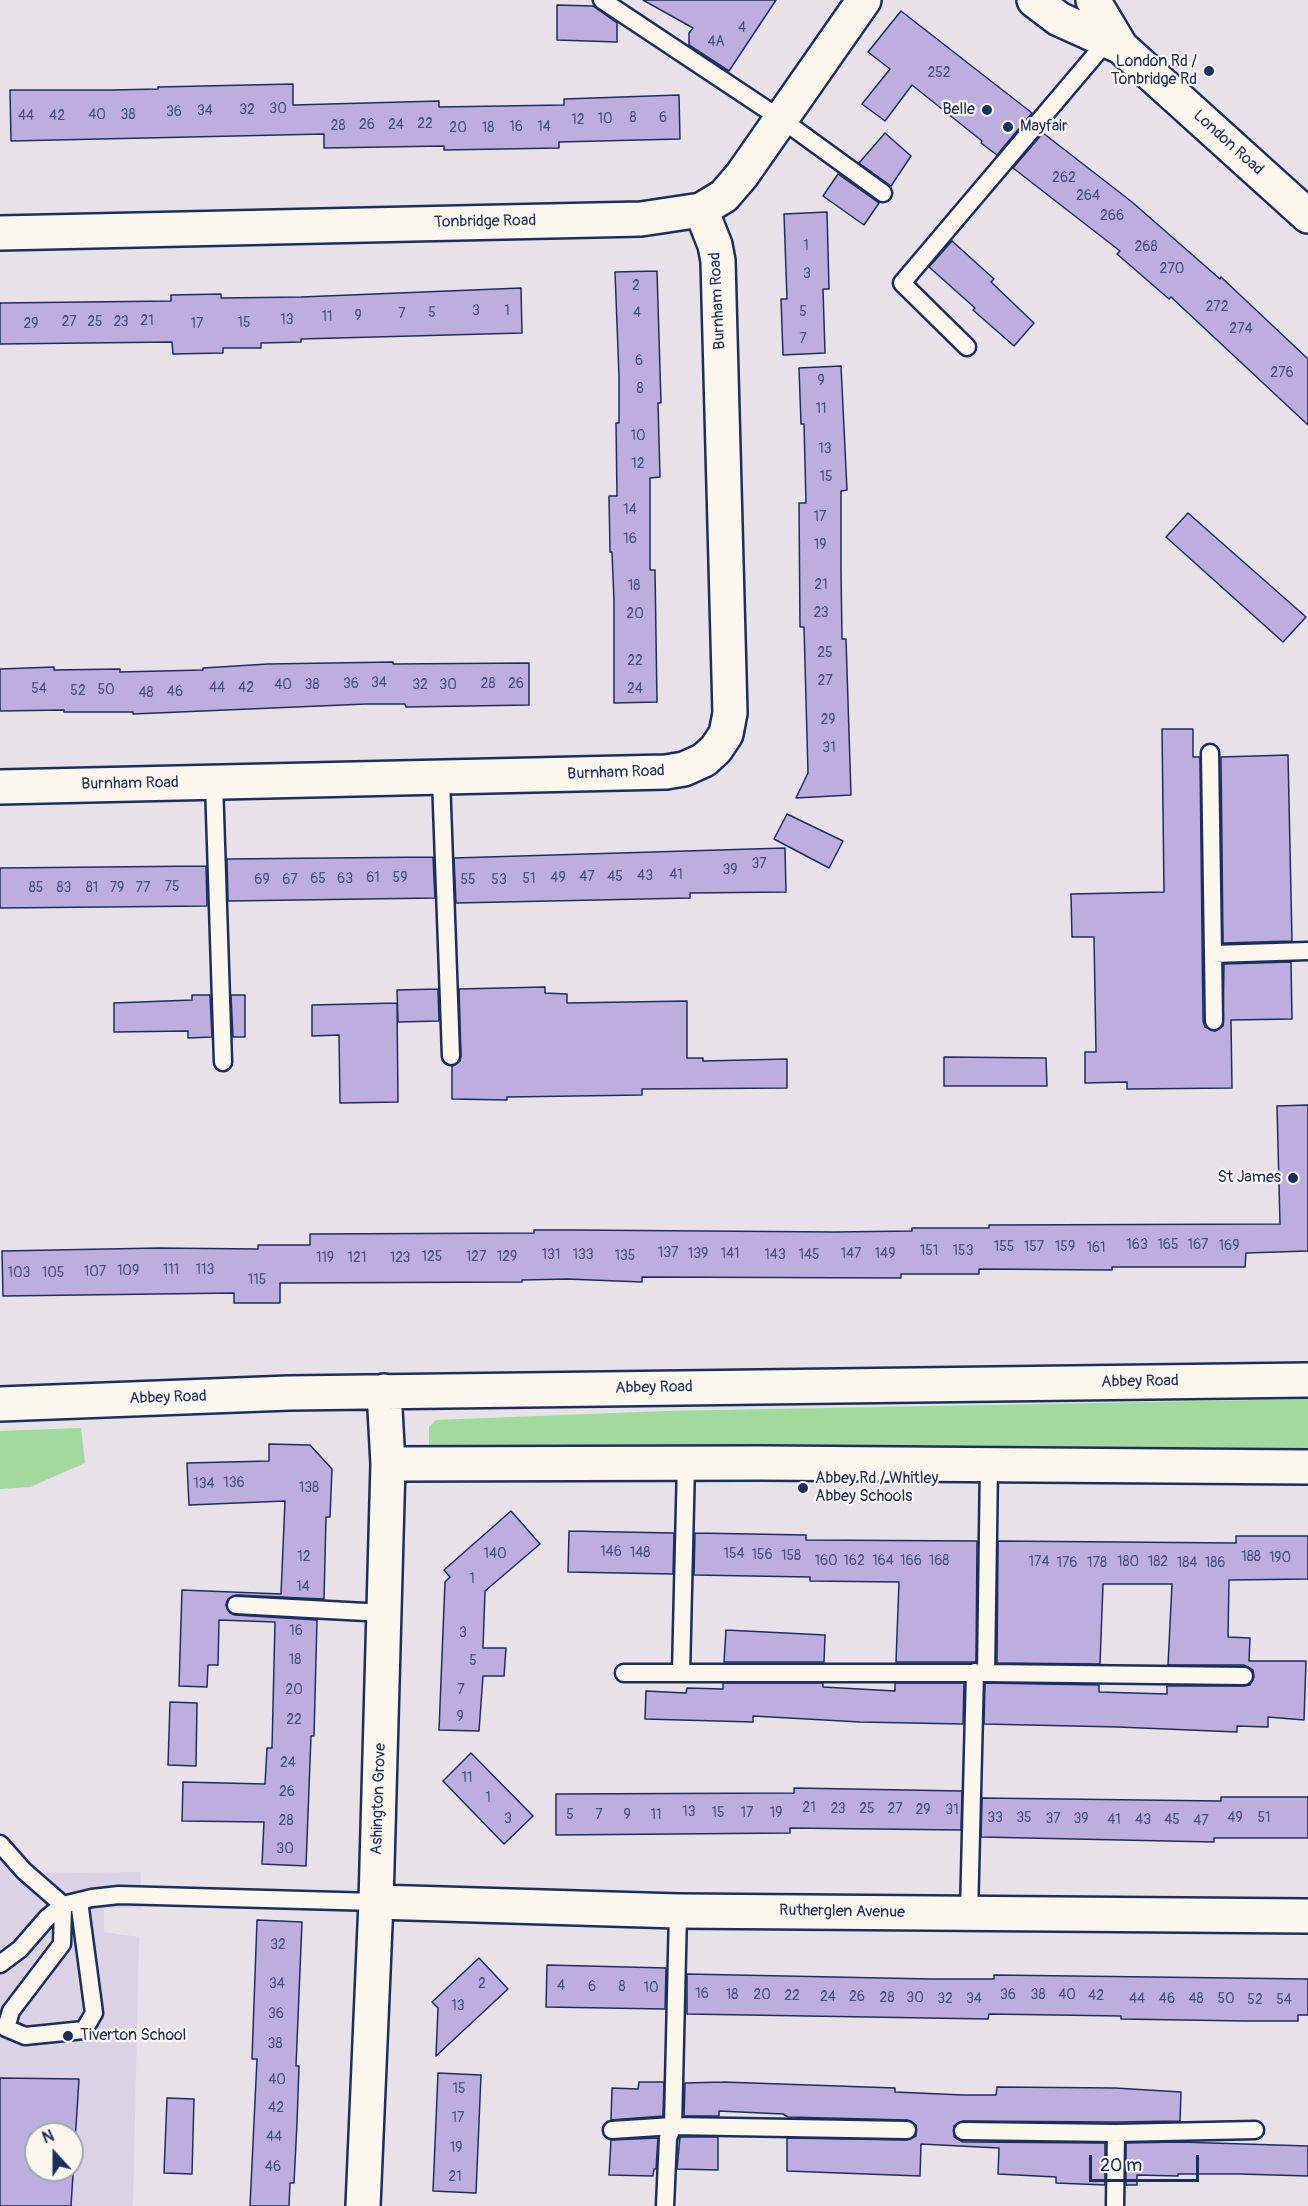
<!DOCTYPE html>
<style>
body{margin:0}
#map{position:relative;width:1308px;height:2206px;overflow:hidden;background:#e8e1e8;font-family:Pangolin,sans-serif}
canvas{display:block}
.north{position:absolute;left:24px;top:2122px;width:60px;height:60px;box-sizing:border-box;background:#fbf7ec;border:2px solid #a1a7b3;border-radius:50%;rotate:339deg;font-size:16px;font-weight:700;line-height:24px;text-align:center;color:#1b2f5e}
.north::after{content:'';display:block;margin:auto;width:21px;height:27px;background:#1b2f5e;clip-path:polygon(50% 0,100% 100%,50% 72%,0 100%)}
.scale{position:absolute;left:1089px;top:2155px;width:110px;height:27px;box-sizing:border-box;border:3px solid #1b2f5e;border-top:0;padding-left:8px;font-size:18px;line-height:21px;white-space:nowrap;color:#1b2f5e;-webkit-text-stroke:4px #fbf7ec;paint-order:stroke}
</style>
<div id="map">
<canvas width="1308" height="2206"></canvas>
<div class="north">N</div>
<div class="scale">20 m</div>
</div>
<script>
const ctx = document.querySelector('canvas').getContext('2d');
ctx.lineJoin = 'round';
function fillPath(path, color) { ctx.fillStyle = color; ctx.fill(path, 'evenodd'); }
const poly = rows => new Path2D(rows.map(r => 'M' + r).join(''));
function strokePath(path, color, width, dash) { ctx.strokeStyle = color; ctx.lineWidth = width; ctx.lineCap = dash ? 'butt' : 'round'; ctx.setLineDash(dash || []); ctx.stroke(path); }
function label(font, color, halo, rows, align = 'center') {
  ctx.font = font + ' Pangolin,sans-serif'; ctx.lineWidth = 4.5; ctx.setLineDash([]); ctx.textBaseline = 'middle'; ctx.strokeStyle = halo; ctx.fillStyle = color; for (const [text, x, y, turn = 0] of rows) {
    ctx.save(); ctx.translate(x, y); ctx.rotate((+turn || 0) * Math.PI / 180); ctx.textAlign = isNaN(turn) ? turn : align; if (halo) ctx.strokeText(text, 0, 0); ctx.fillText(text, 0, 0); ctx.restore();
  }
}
const built = poly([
 [0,1850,28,1873,141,1872,141,1908,104,1908,104,1932,139,1937,133,2206,0,2206],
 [36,2134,72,2134,72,2170,36,2170]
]);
const green = poly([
 [1308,1399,1308,1450,435,1451,429,1445,429,1427,436,1420,665,1411],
 [81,1428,85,1463,30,1487,0,1489,0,1431]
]);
const building = poly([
 [643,0,776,0,729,71,689,45,689,33,693,28,643,0],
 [557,5,593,6,617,23,617,42,557,40,557,5],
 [901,11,1032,113,997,155,981,143,982,141,912,85,885,121,862,104,890,69,868,52,901,11],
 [293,84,293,105,439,101,439,107,564,105,564,99,679,95,680,139,559,142,559,148,444,150,444,146,324,148,324,134,11,141,10,90,113,90,158,89,158,87,293,84],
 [885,133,911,156,891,186,859,163,885,133],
 [1043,133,1132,202,1220,279,1221,277,1308,359,1308,425,1171,297,1169,299,1117,254,1120,251,1013,168,1043,133],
 [838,174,879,203,864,225,823,196,838,174],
 [827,212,829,289,823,289,825,353,783,355,781,299,787,299,784,214,827,212],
 [952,241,994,279,991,282,1034,323,1014,346,973,310,975,308,929,267,952,241],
 [657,271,661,403,658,403,660,477,650,478,650,570,655,570,657,702,614,703,614,601,612,552,610,552,609,496,617,496,616,423,619,423,619,376,615,272,657,271],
 [521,288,522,333,301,339,301,342,261,343,261,348,223,348,223,353,173,354,172,342,0,344,0,303,171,301,171,295,221,294,221,298,301,297,521,288],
 [841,366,847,490,841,491,841,570,842,639,846,639,851,795,796,798,808,773,804,627,800,627,799,503,806,503,804,424,801,424,799,368,841,366],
 [1188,513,1306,617,1283,642,1166,537,1188,513],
 [393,662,393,664,529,663,529,705,406,707,405,704,366,704,133,714,133,712,64,712,64,710,0,711,0,669,54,667,54,670,120,669,120,672,203,670,203,668,268,664,393,662],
 [1162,729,1193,729,1193,757,1200,757,1203,1021,1205,1027,1215,1031,1223,1026,1224,964,1291,962,1292,1019,1231,1020,1232,1088,1127,1089,1127,1082,1085,1083,1085,1052,1096,1052,1094,937,1072,937,1071,894,1164,892,1162,729],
 [1288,755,1292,941,1223,943,1221,757,1288,755],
 [787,814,843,841,829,868,774,839,787,814],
 [785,848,786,892,690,893,690,898,456,903,454,858,785,848],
 [433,857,435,898,228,901,227,859,433,857],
 [206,866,207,906,0,908,0,868,206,866],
 [545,987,545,993,567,994,567,1003,687,1001,687,1058,703,1058,703,1061,787,1059,787,1088,642,1089,642,1095,507,1097,507,1100,452,1099,452,1066,460,1061,461,1056,459,989,545,987],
 [438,989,439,1021,398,1022,397,990,438,989],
 [192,995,210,995,212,1037,188,1038,188,1031,114,1032,114,1003,192,1000,192,995],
 [231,995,245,995,245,1037,233,1037,231,995],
 [397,1003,398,1102,340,1103,339,1035,312,1036,312,1005,397,1003],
 [944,1057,1046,1058,1047,1086,944,1086,944,1057],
 [1308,1105,1308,1251,1246,1253,1245,1267,1112,1267,1112,1270,979,1269,979,1274,901,1274,901,1278,642,1277,642,1282,567,1279,522,1280,522,1282,280,1283,280,1303,234,1303,234,1293,3,1296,2,1251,158,1248,258,1249,258,1245,310,1245,310,1234,534,1233,534,1230,573,1230,835,1232,912,1231,912,1228,989,1228,989,1225,1280,1224,1277,1106,1308,1105],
 [269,1444,310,1445,332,1469,330,1517,326,1517,324,1599,237,1595,228,1599,226,1605,230,1613,235,1615,317,1620,314,1736,311,1736,306,1866,262,1864,264,1822,182,1821,183,1782,265,1784,267,1748,272,1748,275,1622,219,1620,218,1665,208,1665,207,1687,179,1686,182,1590,281,1594,285,1501,189,1505,187,1463,269,1461,269,1444],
 [511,1511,540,1544,485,1591,483,1648,506,1648,504,1676,483,1676,479,1731,439,1730,445,1582,450,1577,444,1570,511,1511],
 [569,1531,674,1533,673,1574,568,1572,569,1531],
 [695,1533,806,1535,806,1540,977,1541,976,1662,896,1662,899,1582,810,1581,810,1577,694,1575,695,1533],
 [1236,1536,1308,1536,1308,1579,1229,1580,1228,1637,1250,1638,1249,1661,1306,1661,1304,1720,1268,1717,1268,1727,1237,1726,1237,1732,1118,1727,984,1724,985,1683,1099,1685,1099,1692,1167,1694,1167,1686,1244,1686,1250,1685,1254,1677,1253,1670,1244,1665,1168,1665,1172,1584,1103,1584,1100,1664,997,1663,998,1541,1236,1543,1236,1536],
 [726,1630,825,1635,824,1662,724,1662,726,1630],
 [723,1683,823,1683,823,1687,895,1691,895,1683,964,1683,963,1724,860,1722,753,1716,753,1722,645,1719,646,1691,686,1693,687,1688,723,1689,723,1683],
 [170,1702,197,1703,196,1766,168,1765,170,1702],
 [471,1753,533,1816,504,1844,443,1781,471,1753],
 [794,1788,962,1791,961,1830,790,1828,790,1833,556,1835,556,1794,794,1793,794,1788],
 [1221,1797,1308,1797,1308,1838,1214,1838,1214,1842,981,1837,982,1798,1221,1801,1221,1797],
 [257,1920,302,1922,296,2066,299,2066,297,2123,294,2183,290,2183,289,2206,250,2206,257,2059,252,2059,257,1920],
 [479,1958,508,1989,436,2056,438,2008,432,2002,479,1958],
 [547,1965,666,1968,665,2009,546,2007,547,1965],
 [687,1974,931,1979,994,1979,994,1975,1308,1979,1308,2015,1298,2015,1298,2021,1246,2021,1121,2019,1121,2016,989,2014,988,2019,687,2014,687,1974],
 [438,2073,481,2075,476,2193,433,2191,438,2073],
 [0,2078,79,2079,71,2206,0,2206,0,2078],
 [36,2134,72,2134,72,2170,36,2170,36,2134],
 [639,2082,664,2082,663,2116,611,2120,612,2088,638,2089,639,2082],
 [723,2082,895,2088,895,2092,963,2095,996,2095,997,2087,1115,2088,1181,2092,1180,2121,1116,2122,963,2121,954,2126,954,2137,963,2142,1105,2143,1105,2185,1056,2183,1056,2177,998,2174,999,2148,921,2144,920,2176,787,2171,787,2138,907,2140,916,2136,916,2125,907,2120,788,2117,783,2114,719,2111,719,2116,684,2116,685,2083,723,2082],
 [167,2098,194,2099,192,2174,164,2173,167,2098],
 [680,2137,718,2137,718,2170,677,2169,680,2137],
 [658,2138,656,2169,654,2169,653,2176,609,2175,611,2140,658,2138],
 [1180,2142,1308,2146,1308,2176,1240,2174,1178,2174,1178,2176,1137,2175,1137,2185,1126,2185,1126,2143,1180,2142]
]);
const lane = poly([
 [602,0,781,119,883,193],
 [967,347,902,283,1107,41],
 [1210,753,1214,1021],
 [441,778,451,1056],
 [214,782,223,1062],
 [1213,954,1308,951],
 [236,1605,384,1613],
 [624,1673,986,1673,989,1464],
 [681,1673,686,1463],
 [986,1673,1244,1676],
 [0,1844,24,1871,63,1905],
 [63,1905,62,1944,11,2011,6,2028,25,2036,84,2030,94,2013,79,1901],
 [678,1911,673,2126,907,2130],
 [969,1914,975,1672],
 [0,1964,20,1949,47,1918,63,1905,92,1898,119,1895,376,1902],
 [612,2130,673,2126,668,2138,665,2206],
 [963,2131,1116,2133],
 [1115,2206,1116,2133,1255,2130]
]);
const street = poly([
 [0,233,641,219,701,210,724,196,742,175,864,0],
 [0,787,666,772,684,769,704,760,716,749,726,734,730,713,718,261,715,245,701,210],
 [0,1404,289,1393,1308,1380],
 [388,1464,761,1463,1308,1467],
 [376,1902,678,1911,1308,1916],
 [363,2206,376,1902,388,1464,384,1391]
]);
const secondary = poly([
 [1034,0,1059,19,1121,47],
 [1093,0,1121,47,1308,216]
]);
const markers = [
 [1209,71,6,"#1b2f5e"],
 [987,110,6,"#1b2f5e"],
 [1008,127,6,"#1b2f5e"],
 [1293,1178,6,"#1b2f5e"],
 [803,1488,6,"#1b2f5e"],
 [68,2036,6,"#1b2f5e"]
];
const numberNames = [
 ["4",742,28],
 ["4A",716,42],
 ["252",939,73],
 ["30",278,109],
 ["32",247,110],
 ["34",205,111],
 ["36",174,112],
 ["40",97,115],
 ["38",128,115],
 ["44",26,116],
 ["42",57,116],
 ["8",633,118],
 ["6",663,118],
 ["10",605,119],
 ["12",578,120],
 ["22",425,124],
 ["26",367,125],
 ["24",396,125],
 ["28",338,126],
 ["16",516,127],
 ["14",544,127],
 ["20",458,128],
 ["18",488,128],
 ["262",1064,178],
 ["264",1088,196],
 ["266",1112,216],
 ["1",806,246],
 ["268",1146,247],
 ["270",1172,269],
 ["3",807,274],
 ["2",636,286],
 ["272",1217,307],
 ["3",476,311],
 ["1",507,311],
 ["5",803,312],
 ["5",432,313],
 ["4",637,313],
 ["7",402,314],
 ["9",358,316],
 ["11",327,317],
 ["13",287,320],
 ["21",147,321],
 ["27",69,322],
 ["25",95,322],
 ["23",121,322],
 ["15",244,323],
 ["29",31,324],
 ["17",197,324],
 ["274",1241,329],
 ["7",803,339],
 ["6",639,361],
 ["276",1282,373],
 ["9",821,381],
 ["8",640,389],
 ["11",821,409],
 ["10",638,436],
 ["13",825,449],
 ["12",638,464],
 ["15",826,477],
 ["14",630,510],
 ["17",820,517],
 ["16",630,539],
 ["19",820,545],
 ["21",821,585],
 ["18",634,586],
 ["23",821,613],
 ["20",635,614],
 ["25",825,653],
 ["22",635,661],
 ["27",825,681],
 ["34",379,683],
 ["36",351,684],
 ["28",488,684],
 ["26",516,684],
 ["40",283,685],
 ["38",312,685],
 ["32",420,685],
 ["30",448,685],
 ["44",217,688],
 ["42",246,688],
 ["54",39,689],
 ["24",635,689],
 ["50",106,690],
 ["52",78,691],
 ["46",175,692],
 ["48",146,693],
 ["29",828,720],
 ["31",829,748],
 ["37",759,864],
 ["39",730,870],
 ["41",676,875],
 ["43",645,876],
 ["47",587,877],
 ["45",615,877],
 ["61",373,878],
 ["59",400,878],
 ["49",558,878],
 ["65",318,879],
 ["63",345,879],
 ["51",529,879],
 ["69",262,880],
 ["67",290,880],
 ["55",468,880],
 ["53",499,880],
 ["75",172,887],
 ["85",36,888],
 ["83",64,888],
 ["81",92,888],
 ["79",117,888],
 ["77",143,888],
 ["163",1137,1245],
 ["165",1168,1245],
 ["167",1198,1245],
 ["169",1229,1246],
 ["155",1004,1247],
 ["157",1034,1247],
 ["159",1065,1247],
 ["161",1096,1248],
 ["151",929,1251],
 ["153",963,1251],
 ["137",668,1253],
 ["139",698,1254],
 ["141",730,1254],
 ["147",851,1254],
 ["149",885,1254],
 ["131",551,1255],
 ["133",583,1255],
 ["143",775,1255],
 ["145",809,1255],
 ["135",625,1256],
 ["125",432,1257],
 ["127",476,1257],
 ["129",507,1257],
 ["119",325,1258],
 ["121",357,1258],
 ["123",400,1258],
 ["111",171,1270],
 ["113",205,1270],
 ["109",128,1271],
 ["107",95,1272],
 ["103",19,1273],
 ["105",53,1273],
 ["115",257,1280],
 ["136",234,1483],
 ["134",204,1484],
 ["138",309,1488],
 ["146",611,1552],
 ["148",640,1553],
 ["140",495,1554],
 ["154",734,1554],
 ["156",762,1555],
 ["158",791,1556],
 ["12",304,1557],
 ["188",1251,1557],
 ["190",1280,1558],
 ["160",826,1561],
 ["162",854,1561],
 ["164",883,1561],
 ["166",911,1561],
 ["168",939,1561],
 ["174",1039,1562],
 ["180",1128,1562],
 ["182",1158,1562],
 ["176",1067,1563],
 ["178",1097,1563],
 ["184",1187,1563],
 ["186",1215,1563],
 ["1",472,1579],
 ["14",303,1587],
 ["16",296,1631],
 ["3",463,1633],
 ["18",295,1660],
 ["5",473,1661],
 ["20",294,1690],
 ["7",461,1690],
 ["9",460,1717],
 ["22",294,1720],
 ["24",288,1763],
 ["11",467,1778],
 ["26",287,1792],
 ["1",488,1798],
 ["21",809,1808],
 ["23",838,1809],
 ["25",867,1809],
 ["27",895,1809],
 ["29",923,1810],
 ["31",952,1810],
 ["13",689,1812],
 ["15",718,1813],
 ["17",747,1813],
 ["19",776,1813],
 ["5",570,1815],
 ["7",599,1815],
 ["9",627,1815],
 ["11",656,1815],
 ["33",995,1818],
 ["35",1024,1818],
 ["49",1235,1818],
 ["51",1264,1818],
 ["3",508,1819],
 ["37",1053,1819],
 ["39",1081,1819],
 ["41",1114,1820],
 ["43",1143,1820],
 ["45",1172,1820],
 ["28",286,1821],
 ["47",1201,1821],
 ["30",285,1849],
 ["32",278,1945],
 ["34",277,1984],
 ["2",482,1984],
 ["4",561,1986],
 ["6",592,1987],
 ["8",622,1987],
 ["10",651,1988],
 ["16",702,1994],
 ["18",732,1995],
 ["20",762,1995],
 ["36",1008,1995],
 ["38",1038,1995],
 ["40",1067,1995],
 ["22",792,1996],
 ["42",1096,1996],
 ["24",828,1997],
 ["26",857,1997],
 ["28",887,1998],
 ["30",915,1998],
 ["32",945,1999],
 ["34",974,1999],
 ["44",1137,1999],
 ["46",1167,1999],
 ["48",1196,1999],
 ["50",1226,1999],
 ["52",1255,2000],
 ["54",1284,2000],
 ["13",458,2006],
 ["36",276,2014],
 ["38",275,2044],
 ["40",277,2080],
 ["15",459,2089],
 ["42",276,2108],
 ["17",458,2118],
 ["44",274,2137],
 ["19",456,2148],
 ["46",273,2167],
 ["21",455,2177]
];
const poiNames = [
 ["London Rd /",1197,62],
 ["Tonbridge Rd",1197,80],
 ["Belle",975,110],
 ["Mayfair",1020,127,"left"],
 ["St James",1281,1178],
 ["Abbey Rd / Whitley",815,1479,"left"],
 ["Abbey Schools",815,1497,"left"],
 ["Tiverton School",80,2036,"left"]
];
const streetNames = [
 ["London Road",1228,143,42],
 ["Tonbridge Road",485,222,-1],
 ["Burnham Road",718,301,-93],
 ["Burnham Road",616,773,-2],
 ["Burnham Road",130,784,-1],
 ["Abbey Road",1140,1382,-1],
 ["Abbey Road",654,1388,-1],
 ["Abbey Road",168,1398,-2],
 ["Ashington Grove",379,1799,-88],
 ["Rutherglen Avenue",842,1912,1]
];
fillPath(built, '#dbd2e5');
fillPath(green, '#a2d99d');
fillPath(building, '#bdaedf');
strokePath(building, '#1b2f5e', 1.5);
strokePath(lane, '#1b2f5e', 21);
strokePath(street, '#1b2f5e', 38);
strokePath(secondary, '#1b2f5e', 38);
strokePath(lane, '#fbf7ec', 16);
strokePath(street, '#fbf7ec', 33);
strokePath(secondary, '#fbf7ec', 33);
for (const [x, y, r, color] of markers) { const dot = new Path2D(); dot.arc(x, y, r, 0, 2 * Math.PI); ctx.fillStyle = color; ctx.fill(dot); strokePath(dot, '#fbf7ec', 2); }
label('14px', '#444f7e', null, numberNames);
label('16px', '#1b2f5e', '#fbf7ec', poiNames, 'right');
label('16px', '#1b2f5e', '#fbf7ec', streetNames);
</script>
